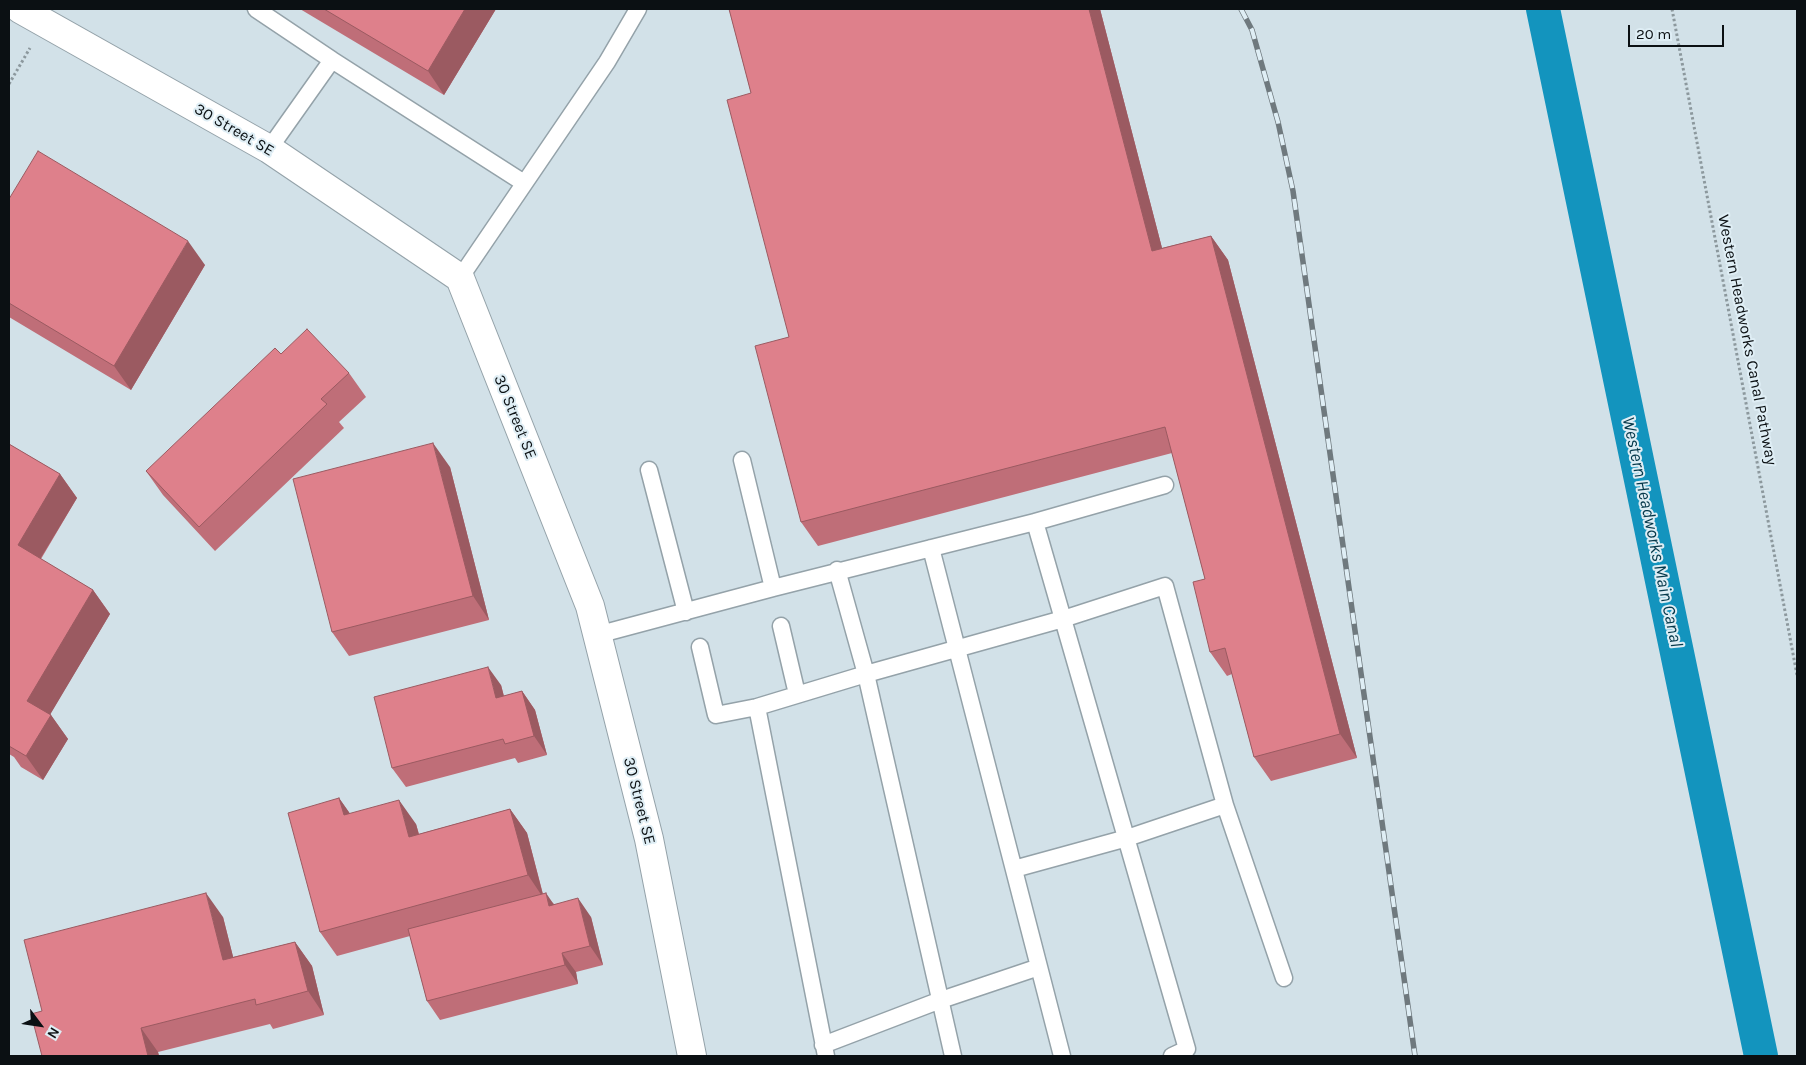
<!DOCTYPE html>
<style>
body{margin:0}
#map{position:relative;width:1806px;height:1065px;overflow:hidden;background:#d2e1e8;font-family:Karla,sans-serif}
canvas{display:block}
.frame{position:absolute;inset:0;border:10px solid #0b1013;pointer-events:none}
.north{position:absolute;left:15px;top:1000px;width:50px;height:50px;-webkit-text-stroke:4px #dfeef5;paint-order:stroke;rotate:121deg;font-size:14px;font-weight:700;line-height:20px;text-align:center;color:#0b1013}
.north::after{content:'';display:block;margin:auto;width:18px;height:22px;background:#0b1013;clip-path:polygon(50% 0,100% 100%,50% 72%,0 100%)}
.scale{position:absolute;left:1628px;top:25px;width:96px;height:22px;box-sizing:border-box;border:2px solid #0b1013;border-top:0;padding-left:6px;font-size:15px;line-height:18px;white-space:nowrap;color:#0b1013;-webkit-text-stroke:4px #dfeef5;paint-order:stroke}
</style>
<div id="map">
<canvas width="1806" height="1065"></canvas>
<div class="frame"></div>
<div class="north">N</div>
<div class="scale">20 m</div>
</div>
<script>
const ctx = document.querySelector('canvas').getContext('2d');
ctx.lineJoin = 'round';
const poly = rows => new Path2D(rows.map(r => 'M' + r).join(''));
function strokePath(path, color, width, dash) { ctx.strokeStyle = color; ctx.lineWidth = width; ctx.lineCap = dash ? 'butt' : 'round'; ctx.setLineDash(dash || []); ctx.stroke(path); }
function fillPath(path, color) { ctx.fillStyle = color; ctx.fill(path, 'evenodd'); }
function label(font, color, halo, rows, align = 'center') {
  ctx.font = font + ' Karla,sans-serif'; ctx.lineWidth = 4; ctx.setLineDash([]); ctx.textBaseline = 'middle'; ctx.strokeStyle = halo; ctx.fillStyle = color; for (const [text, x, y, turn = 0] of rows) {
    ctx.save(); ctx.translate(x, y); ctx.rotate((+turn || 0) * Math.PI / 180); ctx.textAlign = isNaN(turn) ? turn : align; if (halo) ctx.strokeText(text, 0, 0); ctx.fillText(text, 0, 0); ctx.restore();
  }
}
const canal = poly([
 [1543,9,1761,1056]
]);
const path = poly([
 [1672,9,1797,675],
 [9,84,30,48]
]);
const service = poly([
 [256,9,332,60],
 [269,149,332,60,524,183],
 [460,278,607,62,638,9],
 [649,470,686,612],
 [1035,522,1165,485],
 [931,548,1062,1056],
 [773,588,1035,522,1187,1049,1172,1056],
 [781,626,797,694],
 [597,635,773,588,742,460],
 [700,647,716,715,757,707],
 [1014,869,1127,838,1225,805,1284,978],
 [823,1045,938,1001,1039,967],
 [826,1056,757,707,866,674,837,570],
 [953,1056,866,674,1063,619,1165,586,1225,805]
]);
const minor = poly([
 [20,9,269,149,460,278,590,606,649,839,692,1056]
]);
const rail = poly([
 [1241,9,1252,30,1278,122,1293,191,1415,1056]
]);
const wall = poly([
 [300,9,496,9,444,95],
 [729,9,1100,9,1162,248,1211,236,1228,260,1357,758,1271,781,1254,757,1232,674,1227,676,1210,652,1205,579,1172,453,818,546,801,522,789,337,751,93],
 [9,199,205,265,131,390,9,317],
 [281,354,349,373,366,397,339,422,344,428,215,551,163,495,146,471],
 [9,444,60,474,77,498,41,559,93,590,110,614,50,714,68,739,43,780,21,767,14,757,9,754],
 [450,467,489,620,349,656,332,632],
 [501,685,504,696,522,691,535,710,547,755,518,763,515,758,406,787,392,768],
 [339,798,350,814,416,824,419,834,510,809,527,833,543,894,554,904,591,917,603,965,576,972,578,984,440,1020,427,1001,410,936,337,956,320,932],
 [223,917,233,957,295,942,312,966,324,1015,273,1029,270,1024,158,1052,159,1056,42,1056,42,1011]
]);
const shadedWall = poly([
 [465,9,496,9,444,95,428,71],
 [1089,9,1100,9,1169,275,1152,251],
 [1211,236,1228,260,1357,758,1340,734],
 [188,241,205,265,131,390,114,366],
 [433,443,450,467,489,620,473,596],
 [60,474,77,498,34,569,18,545],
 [93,590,110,614,44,725,27,701],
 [488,667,501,685,509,717,496,698],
 [522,691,535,710,547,755,534,736],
 [51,715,68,739,43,780,26,756],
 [339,798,356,822,344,815],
 [399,800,416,824,426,861,409,837],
 [510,809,527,833,544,899,528,875],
 [206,893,223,917,240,984,223,960],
 [546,893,559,912,549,906],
 [578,898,591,917,603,965,590,946],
 [295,942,312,966,324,1015,308,991],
 [562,953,576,972,578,984,565,965],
 [141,1028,158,1052,159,1056,148,1056]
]);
const building = poly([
 [324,9,465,9,428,71,324,9],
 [729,9,1089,9,1152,251,1211,236,1340,734,1254,757,1225,648,1210,652,1193,582,1205,579,1165,427,801,522,755,346,789,337,727,100,751,93,729,9],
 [38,151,188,241,114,366,9,303,9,199,38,151],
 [307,329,349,373,321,399,327,404,199,527,146,471,275,348,281,354,307,329],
 [433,443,473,596,332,632,293,479,433,443],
 [9,444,60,474,18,545,93,590,27,701,51,715,26,756,9,746,9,444],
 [488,667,496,698,522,691,534,736,505,744,503,739,392,768,374,697,488,667],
 [339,798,344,815,399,800,409,837,510,809,528,875,320,932,288,813,339,798],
 [206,893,223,960,295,942,308,991,256,1005,255,999,141,1028,148,1056,42,1056,31,1014,42,1011,24,940,206,893],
 [546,893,549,906,578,898,590,946,562,953,565,965,427,1001,408,929,546,893]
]);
const streetNames = [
 ["30 Street SE",234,130,30],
 ["Western Headworks Canal Pathway",1747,340,79],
 ["30 Street SE",515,417,68],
 ["30 Street SE",639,801,76]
];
const waterNames = [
 ["Western Headworks Main Canal",1652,532,78]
];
strokePath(canal, '#1394be', 34);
strokePath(service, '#94a2a9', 19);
strokePath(minor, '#94a2a9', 30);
strokePath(path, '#8c989d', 3, [2.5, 2.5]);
strokePath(service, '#fff', 16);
strokePath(minor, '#fff', 28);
strokePath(rail, '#6f797e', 5.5);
strokePath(rail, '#dfeef5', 4, [11]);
fillPath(wall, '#bf6e78');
fillPath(shadedWall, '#9b5a61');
fillPath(building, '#de808b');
strokePath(building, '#9b5a61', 1);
label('16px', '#0b1013', '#dfeef5', streetNames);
label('italic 18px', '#05384a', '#dfeef5', waterNames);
</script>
